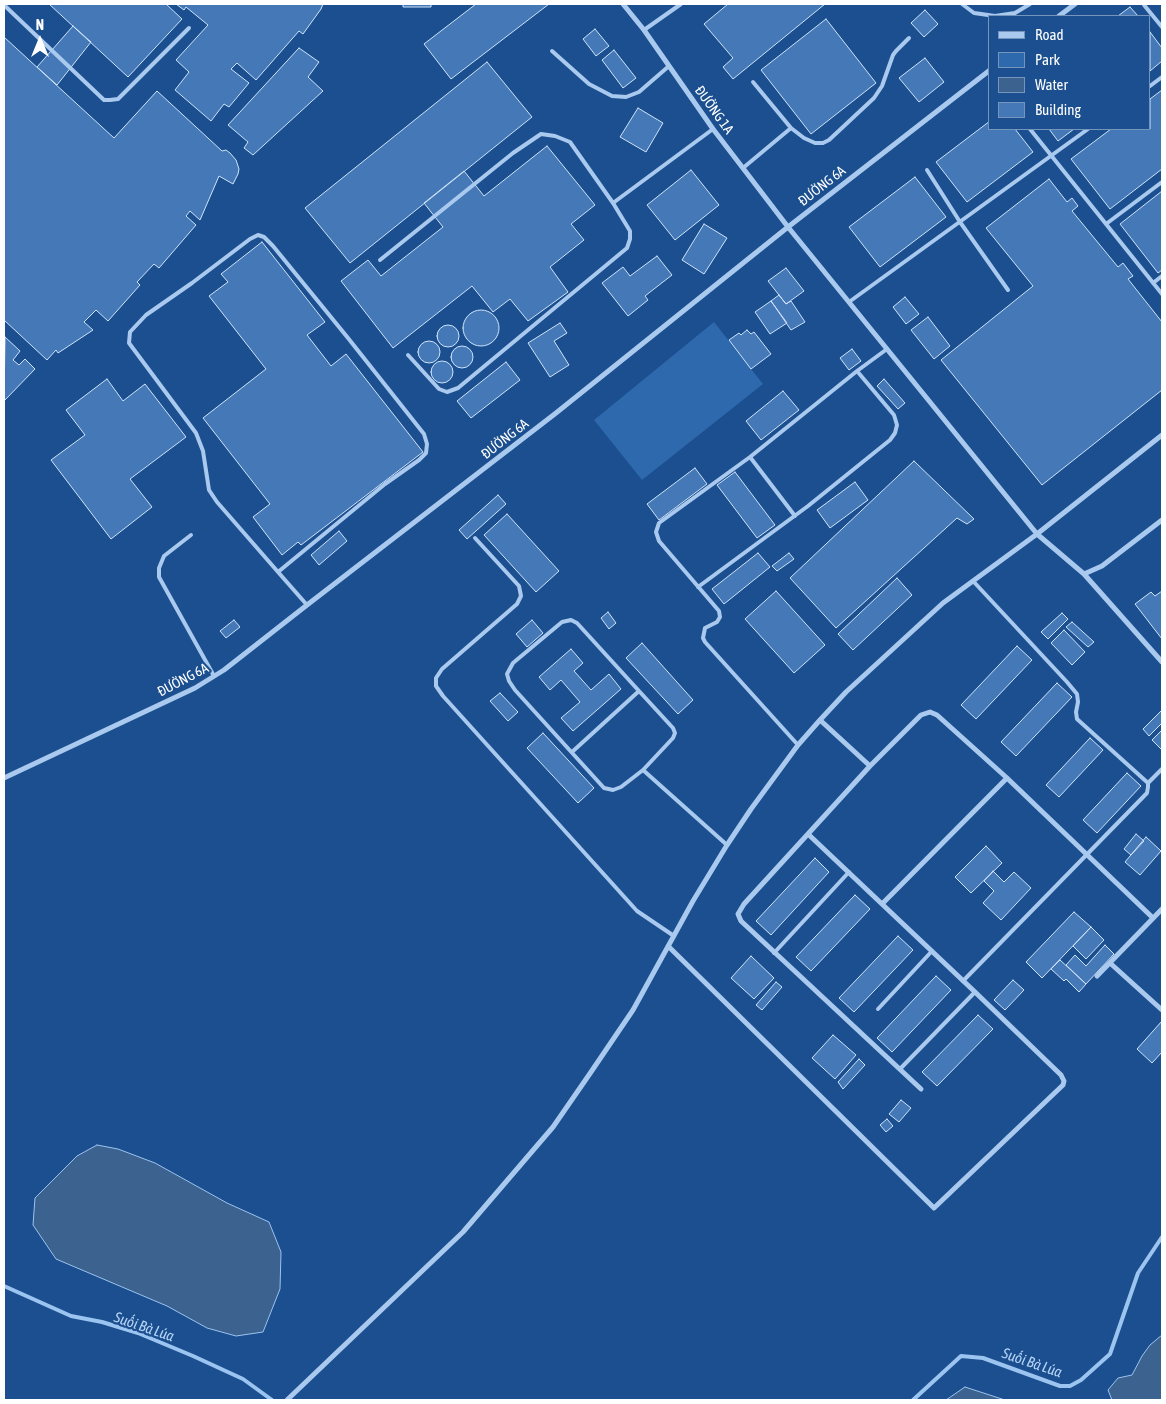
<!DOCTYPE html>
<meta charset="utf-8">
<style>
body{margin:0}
#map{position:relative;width:1166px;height:1404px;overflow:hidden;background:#1b4f8f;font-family:"Asap Condensed",sans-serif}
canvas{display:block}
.frame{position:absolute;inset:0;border:5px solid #fff;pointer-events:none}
.legend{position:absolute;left:988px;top:15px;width:162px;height:115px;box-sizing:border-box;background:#1b4f8f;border:1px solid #7695bc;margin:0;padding:6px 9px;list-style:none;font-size:15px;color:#fff}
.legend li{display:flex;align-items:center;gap:10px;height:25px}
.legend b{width:25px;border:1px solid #7695bc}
.north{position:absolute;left:15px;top:15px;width:50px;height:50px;-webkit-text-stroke:4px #1b4f8f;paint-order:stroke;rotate:0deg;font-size:14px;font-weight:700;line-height:20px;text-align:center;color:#fff}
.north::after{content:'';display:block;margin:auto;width:18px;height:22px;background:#fff;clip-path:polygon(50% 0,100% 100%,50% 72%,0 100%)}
</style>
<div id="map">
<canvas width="1166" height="1404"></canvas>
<div class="frame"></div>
<ul class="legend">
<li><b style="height:6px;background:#a9c9ee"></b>Road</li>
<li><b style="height:14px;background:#2e69ad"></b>Park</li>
<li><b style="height:14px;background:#3c6290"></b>Water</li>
<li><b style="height:14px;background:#4478b7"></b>Building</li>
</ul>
<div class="north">N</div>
</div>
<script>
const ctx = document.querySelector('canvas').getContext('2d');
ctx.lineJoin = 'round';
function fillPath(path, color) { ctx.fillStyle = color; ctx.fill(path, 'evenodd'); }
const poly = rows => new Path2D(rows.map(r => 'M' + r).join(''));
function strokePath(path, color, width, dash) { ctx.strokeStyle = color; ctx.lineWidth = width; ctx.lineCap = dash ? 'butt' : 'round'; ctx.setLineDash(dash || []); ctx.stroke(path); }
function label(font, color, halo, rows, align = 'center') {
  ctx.font = font + ' "Asap Condensed",sans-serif'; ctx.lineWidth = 4.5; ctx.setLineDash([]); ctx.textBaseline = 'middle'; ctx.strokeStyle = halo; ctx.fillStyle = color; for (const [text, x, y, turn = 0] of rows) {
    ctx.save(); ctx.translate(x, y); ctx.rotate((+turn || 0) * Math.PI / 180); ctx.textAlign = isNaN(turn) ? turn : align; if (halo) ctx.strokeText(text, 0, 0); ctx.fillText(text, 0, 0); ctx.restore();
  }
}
const green = poly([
 [714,322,763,384,642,480,594,420]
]);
const water = poly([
 [97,1145,118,1149,155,1163,227,1203,269,1222,281,1252,280,1289,263,1332,236,1336,207,1328,167,1306,56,1259,33,1225,35,1198,77,1156,97,1145],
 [1162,1335,1162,1400,1112,1400,1108,1390,1118,1378,1132,1375,1142,1356,1150,1345,1162,1335],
 [965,1387,1005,1400,946,1400,965,1387]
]);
const stream = poly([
 [4,1286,71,1316,102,1322,138,1333,193,1356,243,1379,272,1400],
 [913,1400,961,1356,983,1358,1060,1386,1070,1386,1081,1380,1110,1354,1138,1273,1162,1237]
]);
const building = poly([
 [49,4,166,4,182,19,128,77,49,4],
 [176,4,323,4,321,9,303,34,299,31,256,80,237,63,231,69,249,83,229,107,224,104,211,121,175,90,189,72,176,60,208,25,186,7,184,10,176,4],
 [403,4,431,4,431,7,403,7,403,4],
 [476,4,549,4,451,79,424,44,476,4],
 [728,4,825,4,733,79,723,67,733,58,704,24,728,4],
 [1130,7,1138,16,1118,16,1130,7],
 [925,10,938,24,924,37,911,23,925,10],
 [826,19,876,83,811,134,761,70,826,19],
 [73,26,91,42,57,85,37,67,73,26],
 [595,29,609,46,596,56,583,39,595,29],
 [1150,32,1162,48,1162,61,1150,71,1150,32],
 [4,37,114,138,157,91,222,151,226,150,230,153,236,160,239,169,238,174,233,184,219,176,200,220,190,211,186,216,196,225,159,268,154,264,137,282,140,285,108,321,96,310,84,322,93,330,58,353,56,350,47,360,4,320,4,37],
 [299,48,319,62,308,77,323,91,253,155,244,148,248,142,228,125,299,48],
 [614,50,636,78,623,88,602,60,614,50],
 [925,58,944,82,919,102,899,78,925,58],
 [487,62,532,117,350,263,305,208,487,62],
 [1162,90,1162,169,1110,209,1071,159,1111,129,1150,129,1150,99,1162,90],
 [638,108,663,123,646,152,620,137,638,108],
 [990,121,990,129,1015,129,1033,152,967,202,936,162,990,121],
 [1049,129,1074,129,1058,141,1049,129],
 [547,146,595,205,571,224,584,240,550,267,568,292,528,321,510,299,493,312,472,286,393,348,341,281,368,260,381,276,443,227,424,203,464,171,484,196,547,146],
 [691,170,719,205,675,240,647,205,691,170],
 [915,177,946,217,880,267,849,227,915,177],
 [1049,179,1067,202,1072,198,1078,206,1072,211,1118,267,1123,263,1133,276,1128,279,1162,322,1162,390,1042,485,941,360,1033,286,986,228,1049,179],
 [1162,191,1162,270,1158,273,1120,224,1162,191],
 [704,224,727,238,704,274,682,260,704,224],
 [262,242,325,322,307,335,331,366,346,354,423,452,301,545,298,542,282,555,253,517,270,504,203,418,266,369,209,296,228,282,221,274,262,242],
 [657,256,672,275,645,296,648,300,628,316,602,283,623,267,630,276,657,256],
 [786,268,804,291,786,304,768,281,786,268],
 [779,295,786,304,791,301,805,322,791,330,771,301,779,295],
 [905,297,919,314,906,324,893,307,905,297],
 [771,301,787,323,770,334,755,312,771,301],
 '463 328a18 18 0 1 1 36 0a18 18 0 1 1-36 0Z',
 [928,317,950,346,934,359,911,330,928,317],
 [560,323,567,333,554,341,569,365,550,377,528,343,560,323],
 '437 336a11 11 0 1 1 22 0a11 11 0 1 1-22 0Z',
 [747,330,751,334,754,332,771,354,751,369,729,340,739,333,741,335,747,330],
 [5,337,20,351,13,360,19,365,25,359,35,369,4,401,5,337],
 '418 352a11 11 0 1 1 22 0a11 11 0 1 1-22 0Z',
 '451 357a11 11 0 1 1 22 0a11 11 0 1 1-22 0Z',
 [852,349,861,361,849,370,840,358,852,349],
 '431 372a11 11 0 1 1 22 0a11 11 0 1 1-22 0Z',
 [506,362,520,380,471,418,457,401,506,362],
 [107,379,123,401,145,384,186,437,130,479,152,507,111,539,51,460,85,435,66,410,107,379],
 [884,379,905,403,898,409,877,386,884,379],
 [783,391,799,410,761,440,746,421,783,391],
 [914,461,974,519,967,524,957,518,836,628,790,578,914,461],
 [695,468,707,484,659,520,647,504,695,468],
 [735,472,775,525,757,538,717,485,735,472],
 [855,482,868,500,830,528,817,510,855,482],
 [498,495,506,504,467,539,459,530,498,495],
 [507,514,559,571,536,592,484,535,507,514],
 [339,531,347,541,319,565,311,555,339,531],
 [758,553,770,567,724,604,712,589,758,553],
 [789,553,794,559,777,571,772,566,789,553],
 [897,578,912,595,853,650,838,634,897,578],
 [776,591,825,645,794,673,745,619,776,591],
 [1162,591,1162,639,1135,604,1151,592,1155,596,1162,591],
 [608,612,616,623,609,629,601,618,608,612],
 [1062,613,1068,619,1048,639,1041,632,1062,613],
 [234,620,240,627,226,638,220,631,234,620],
 [532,620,543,633,527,647,516,634,532,620],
 [1072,622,1094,642,1088,647,1066,627,1072,622],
 [1064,630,1085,652,1072,665,1051,643,1064,630],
 [642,643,693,700,678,714,626,658,642,643],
 [1017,646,1032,660,976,719,961,705,1017,646],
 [571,649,583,663,574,671,591,690,609,674,621,689,573,731,561,718,580,702,561,680,550,690,539,677,571,649],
 [1057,683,1072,697,1016,756,1001,742,1057,683],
 [500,693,518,712,508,721,490,701,500,693],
 [1162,710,1162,723,1149,736,1143,729,1162,710],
 [1162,730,1162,750,1152,740,1162,730],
 [543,733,594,788,578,803,527,748,543,733],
 [1090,738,1103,750,1059,797,1046,785,1090,738],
 [1127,773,1141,786,1097,833,1083,820,1127,773],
 [1136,834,1144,841,1131,855,1124,849,1136,834],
 [1146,837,1161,851,1140,875,1125,862,1146,837],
 [986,846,1002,863,971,893,955,877,986,846],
 [815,858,829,872,771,935,756,921,815,858],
 [993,871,1004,882,1014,872,1031,888,1001,920,983,903,994,891,984,881,993,871],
 [855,895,870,909,811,971,796,957,855,895],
 [1074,912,1091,927,1042,978,1026,962,1074,912],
 [1091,927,1104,940,1086,959,1073,946,1091,927],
 [898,936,913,950,854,1012,839,998,898,936],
 [1105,945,1114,954,1086,984,1066,965,1075,955,1086,966,1105,945],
 [751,956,774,978,754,999,731,978,751,956],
 [1060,960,1086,984,1079,992,1066,979,1064,981,1051,969,1060,960],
 [936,976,951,990,892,1052,877,1038,936,976],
 [1013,980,1024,990,1005,1010,994,1000,1013,980],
 [776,982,782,987,762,1010,756,1005,776,982],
 [978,1015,993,1029,937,1086,922,1072,978,1015],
 [1162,1021,1162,1052,1152,1063,1137,1049,1162,1021],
 [833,1035,856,1055,835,1079,812,1058,833,1035],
 [859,1059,865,1065,843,1089,838,1082,859,1059],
 [901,1100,911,1108,899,1122,889,1114,901,1100],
 [887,1119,893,1126,886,1132,880,1125,887,1119]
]);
const lane = poly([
 [962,4,974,13,995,16,1015,13,1030,4],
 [4,5,104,100,110,100,118,99,189,28],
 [1144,5,1162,27],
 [644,30,681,4],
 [552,51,589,84,612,96,626,97,639,92,669,66],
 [1150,86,1162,77],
 [791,128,804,138,815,143,823,143,829,140,874,98,882,86,893,55,896,51,909,38],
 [1030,129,1162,294],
 [743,168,791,128,753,82],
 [927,170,960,222,1008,290],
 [1106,224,1162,182],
 [380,260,513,153,541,134,555,136,570,142,613,203,713,129],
 [1153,283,1162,276],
 [849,302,1088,129],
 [408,355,439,389,447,392,458,388,627,248,630,239,630,231,613,203],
 [750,457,795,516],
 [191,535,164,556,159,568,159,577,214,676],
 [475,538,519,586,521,596,517,604,442,669,436,678,436,686,443,696,637,911,674,936],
 [278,572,385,484,419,460,426,453,427,444,424,434,348,338,273,246,264,237,258,235,250,239,192,283,146,315,130,332,129,343,196,433,203,451,209,490,217,502,278,572,307,605],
 [698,587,808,506,890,440,895,433,897,425,894,415,857,371],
 [571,620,577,623,639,691,673,728,675,733,673,738,643,770,621,787,613,790,604,788,515,690,509,681,507,674,513,663,562,622,571,620],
 [798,745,705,642,703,638,705,628,717,622,720,617,719,611,659,541,656,532,659,523,750,457,857,371,887,349],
 [572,752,639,691],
 [643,770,727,845],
 [1148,783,1162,769],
 [774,953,849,872],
 [963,981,1147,793,1148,787,1148,783,1077,719,1076,712,1078,702,1077,694,1067,682,973,581],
 [878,1009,932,951],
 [900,1069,975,992]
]);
const street = poly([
 [623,4,644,30,713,129,788,227,1037,534,1084,574,1102,566,1162,520],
 [1059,16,1075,4],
 [1084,574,1162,662],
 [820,720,870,766],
 [4,778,195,688,224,670,307,605,556,413,788,227,990,70],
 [882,904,1007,778],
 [668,946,934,1208,1063,1085,1064,1081,1061,1075,975,992,808,834],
 [1110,963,1162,1010],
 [1097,976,1162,909],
 [921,1089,741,921,738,914,744,904,870,766,921,715,930,712,937,715,1007,778,1153,918],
 [287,1400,463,1232,553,1127,591,1072,633,1010,693,901,727,845,751,809,798,745,820,720,846,692,943,603,1037,534,1162,435]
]);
const streetNames = [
 ["ĐƯỜNG 1A",714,110,54],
 ["ĐƯỜNG 6A",822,186,-38],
 ["ĐƯỜNG 6A",505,439,-38],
 ["ĐƯỜNG 6A",183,680,-28]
];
const waterNames = [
 ["Suối Bà Lúa",144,1327,19],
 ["Suối Bà Lúa",1032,1363,19]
];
fillPath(green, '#2e69ad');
fillPath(water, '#3c6290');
strokePath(water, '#9cc4f0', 1);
strokePath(stream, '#9cc4f0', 4);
fillPath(building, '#4478b7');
strokePath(building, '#cfe3fa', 1);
strokePath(lane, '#a9c9ee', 4);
strokePath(street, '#a9c9ee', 5);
label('14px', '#fff', '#1b4f8f', streetNames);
label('italic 15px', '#b5d3f5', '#1b4f8f', waterNames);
</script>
